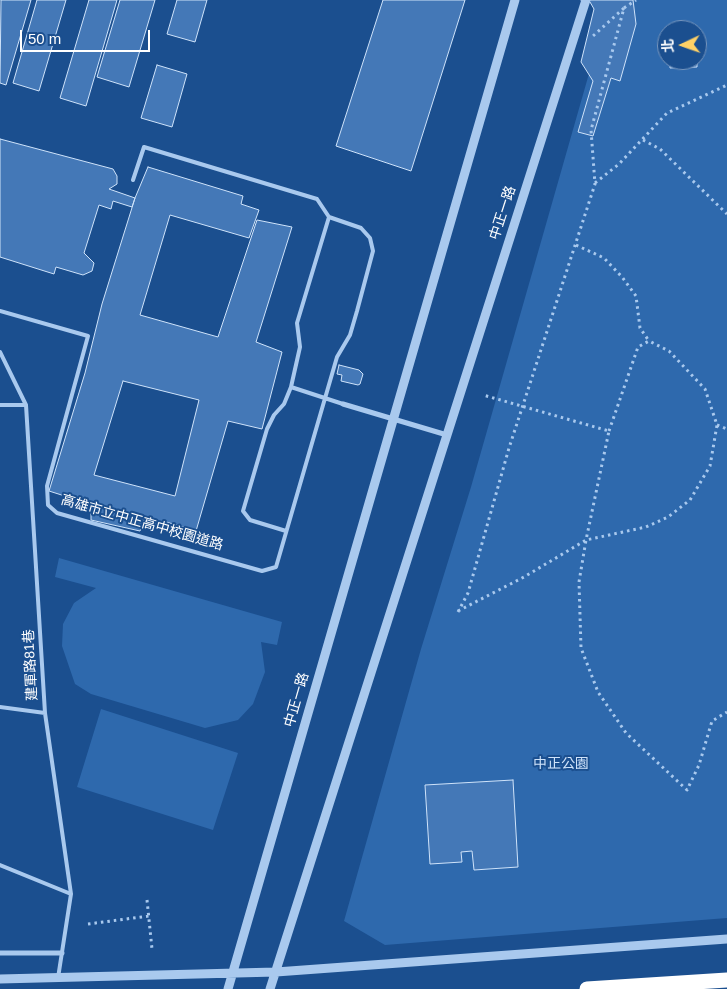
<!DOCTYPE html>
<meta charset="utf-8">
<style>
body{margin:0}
#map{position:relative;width:727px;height:989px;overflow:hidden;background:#1b4f8f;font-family:Helvetica,"Noto Sans TC",sans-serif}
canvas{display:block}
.north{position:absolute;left:657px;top:20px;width:50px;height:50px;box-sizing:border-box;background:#1b4f8f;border:1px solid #7695bc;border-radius:50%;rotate:267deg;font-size:14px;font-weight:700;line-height:20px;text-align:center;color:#fff}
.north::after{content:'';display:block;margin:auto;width:18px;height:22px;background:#ffd166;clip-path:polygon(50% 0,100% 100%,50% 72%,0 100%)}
.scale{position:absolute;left:20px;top:30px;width:130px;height:22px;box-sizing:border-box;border:2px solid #fff;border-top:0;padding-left:6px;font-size:15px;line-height:18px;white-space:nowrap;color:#fff;-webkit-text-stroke:4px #1b4f8f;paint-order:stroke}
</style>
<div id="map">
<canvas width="727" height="989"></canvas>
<div class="north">北</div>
<div class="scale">50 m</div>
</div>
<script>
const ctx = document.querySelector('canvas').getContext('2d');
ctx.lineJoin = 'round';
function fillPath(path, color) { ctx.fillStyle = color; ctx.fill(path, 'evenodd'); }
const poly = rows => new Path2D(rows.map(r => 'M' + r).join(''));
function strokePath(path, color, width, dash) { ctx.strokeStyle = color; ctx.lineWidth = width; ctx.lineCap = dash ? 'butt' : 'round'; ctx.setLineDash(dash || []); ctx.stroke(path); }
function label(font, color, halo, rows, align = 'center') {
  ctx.font = font + ' Helvetica,"Noto Sans TC",sans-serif'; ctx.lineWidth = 4; ctx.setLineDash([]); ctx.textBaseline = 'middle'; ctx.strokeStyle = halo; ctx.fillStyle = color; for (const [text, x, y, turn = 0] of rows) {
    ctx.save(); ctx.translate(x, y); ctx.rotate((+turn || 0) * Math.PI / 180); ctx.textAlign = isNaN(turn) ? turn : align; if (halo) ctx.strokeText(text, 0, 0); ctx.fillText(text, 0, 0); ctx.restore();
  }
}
const green = poly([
 [610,0,727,0,727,918,385,945,344,921,421,649,471,487],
 [667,30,697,30,697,60,667,60],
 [59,558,282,622,277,645,261,642,265,672,253,704,238,720,205,728,91,694,75,684,62,646,63,624,74,603,96,588,55,577],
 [101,709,238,753,213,830,77,787]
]);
const building = poly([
 [1,0,31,0,6,85,0,83,1,0],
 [37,0,66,0,39,91,13,83,37,0],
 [89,0,117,0,86,106,60,98,89,0],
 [120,0,155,0,129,87,97,77,120,0],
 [177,0,207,0,195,42,167,34,177,0],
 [383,0,465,0,411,171,336,146,383,0],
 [581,0,633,0,636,24,620,81,611,78,593,136,578,132,593,81,581,62,594,9,590,2,581,0],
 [695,26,696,30,669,30,669,28,695,26],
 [670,60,697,60,697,67,670,68,670,60],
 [157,65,187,74,172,127,141,118,157,65],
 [0,139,113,169,117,176,117,184,109,189,135,198,132,207,113,201,111,209,99,205,84,253,94,263,92,271,83,275,56,267,54,274,0,257,0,139],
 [148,167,243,196,241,204,259,210,249,238,170,215,140,315,218,337,257,220,292,227,256,342,282,352,262,429,228,421,196,531,163,521,161,526,144,520,140,531,91,520,91,511,73,507,71,498,49,491,85,373,102,304,135,198,148,167],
 [123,381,199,400,175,496,94,475,123,381],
 [339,365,359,370,363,374,360,384,358,385,341,381,342,375,337,374,339,365],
 [513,780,518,867,474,870,472,851,461,852,462,862,430,864,425,785,513,780]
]);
const path = poly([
 [624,8,636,0],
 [643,140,660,149,727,214],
 [595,183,619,164,667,113,727,85],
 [576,245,604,258,622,277,636,296,640,328,649,341],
 [717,425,727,429],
 [609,431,638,347,649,341,669,351,705,389,717,425,710,466,690,500,668,517,646,527,586,540,579,582,581,648,598,692,626,733,687,790,699,765,712,721,727,712],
 [458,611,524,577,586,540,609,431,483,395],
 [458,612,468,593,509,448,595,184,591,130,624,8,593,36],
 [147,900,152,949],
 [88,924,149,916]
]);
const service = poly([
 [0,311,88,336,47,486,48,505,57,513,262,571,276,567,337,357,350,335,357,311,373,251,370,238,361,228,329,217,317,199,144,147,133,180],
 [0,352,26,405,45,713,71,894,58,978],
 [291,387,343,404],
 [0,405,26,405],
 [286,531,250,520,243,511,267,429,274,415,284,404,291,387,300,347,297,323,329,217],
 [0,707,45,713],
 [0,865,71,894]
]);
const minor = poly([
 [343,404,447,435],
 [0,953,62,953]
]);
const tertiary = poly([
 [0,979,276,972,727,939],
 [228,989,515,0],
 [270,989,586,0]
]);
const motorway = poly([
 [587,989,727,980]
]);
const streetNames = [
 ["中正一路",503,213,-72],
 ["高雄市立中正高中校園道路",142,523,16],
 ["建軍路81巷",31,665,-93],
 ["中正一路",297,700,-74]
];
const parkNames = [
 ["中正公園",561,764]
];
fillPath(green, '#2e69ad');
fillPath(building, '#4478b7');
strokePath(building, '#cfe3fa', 1);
strokePath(path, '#a9c9ee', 3, [2.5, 4]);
strokePath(service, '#a9c9ee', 4);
strokePath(minor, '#a9c9ee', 5);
strokePath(tertiary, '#a9c9ee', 9);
strokePath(motorway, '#fff', 15);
label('14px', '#fff', '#1b4f8f', streetNames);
label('14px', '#cfe3fa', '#1b4f8f', parkNames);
</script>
